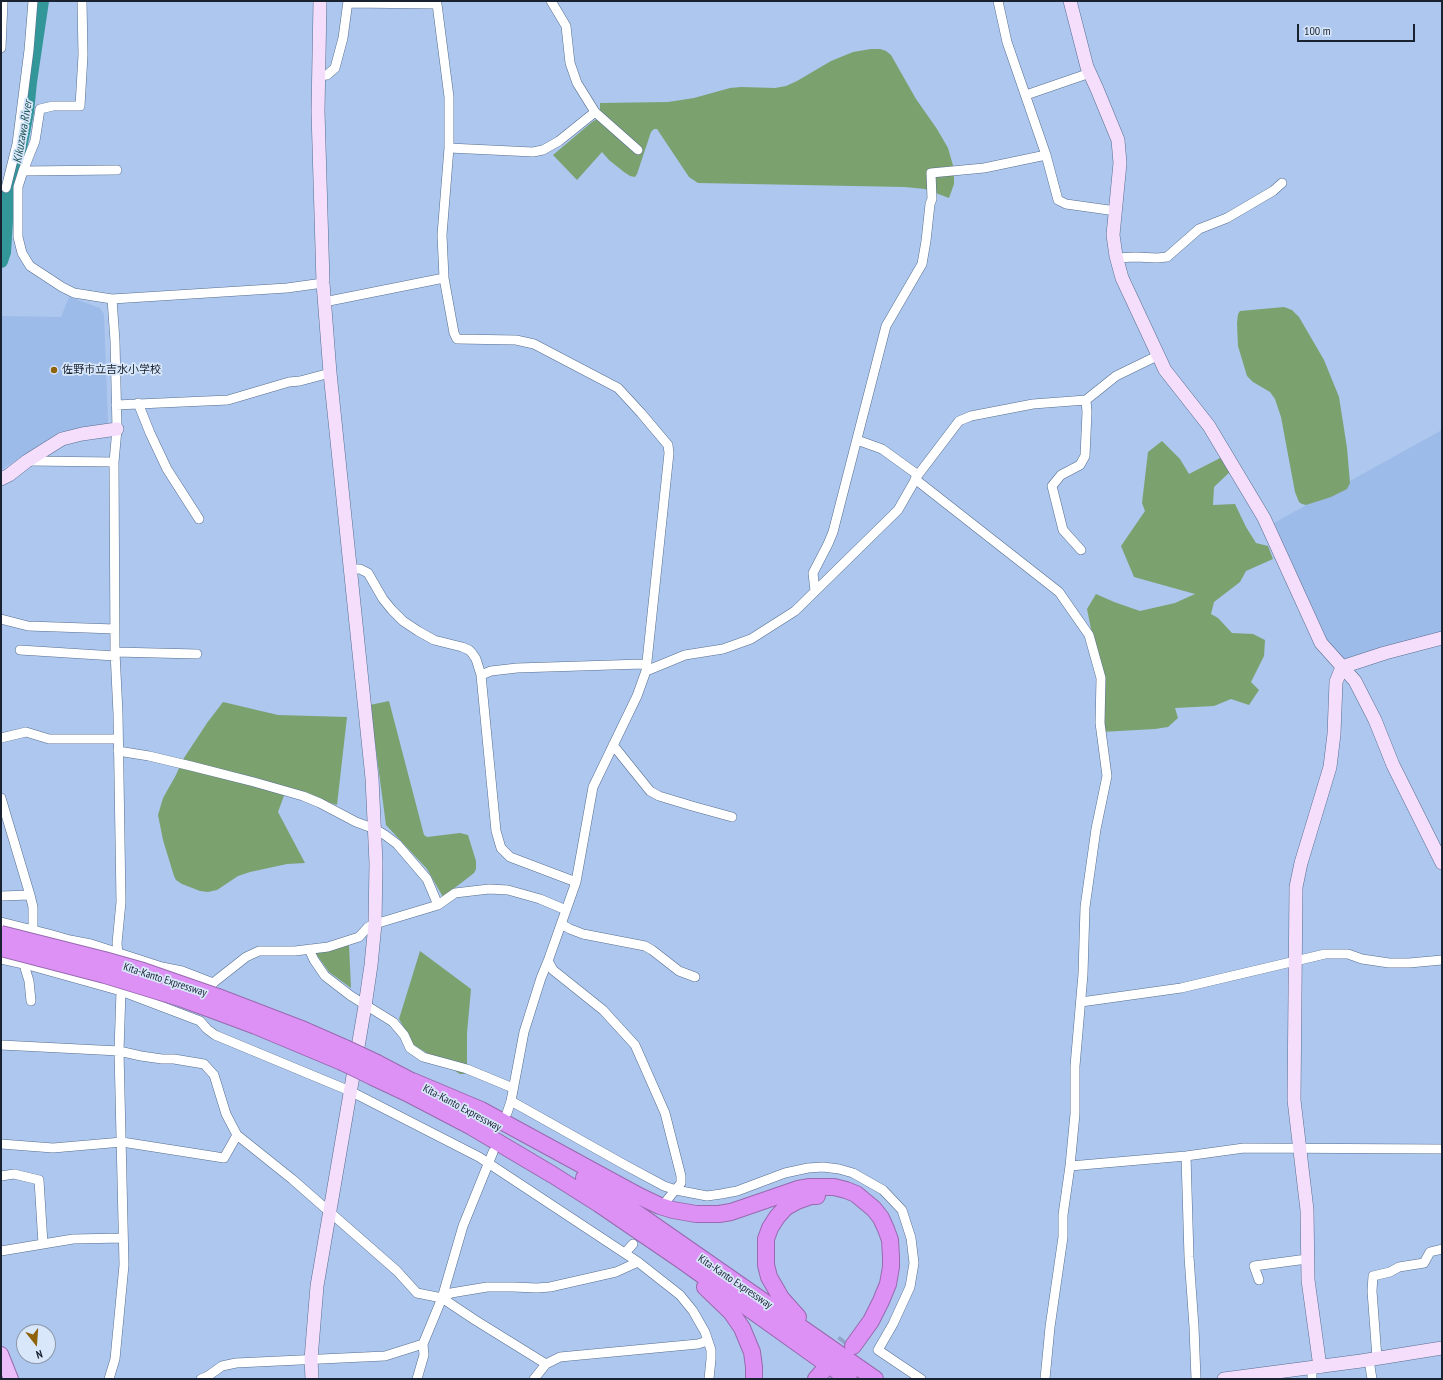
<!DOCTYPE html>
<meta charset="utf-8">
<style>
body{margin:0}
#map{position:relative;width:1443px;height:1380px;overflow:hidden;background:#adc7ee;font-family:"PT Sans Narrow",sans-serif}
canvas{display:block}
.frame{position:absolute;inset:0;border:2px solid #182230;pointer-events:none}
.north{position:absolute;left:16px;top:1324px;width:40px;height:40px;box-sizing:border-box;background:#d9e7fb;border:1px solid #8c98aa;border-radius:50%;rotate:163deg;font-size:11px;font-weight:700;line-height:16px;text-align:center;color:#182230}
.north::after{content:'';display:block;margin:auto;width:14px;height:18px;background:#8e6309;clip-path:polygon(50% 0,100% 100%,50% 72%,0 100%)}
.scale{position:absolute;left:1297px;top:24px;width:118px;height:18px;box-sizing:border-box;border:2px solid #182230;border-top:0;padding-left:5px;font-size:12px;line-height:14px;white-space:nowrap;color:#182230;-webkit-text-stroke:3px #d9e7fb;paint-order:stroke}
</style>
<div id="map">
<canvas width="1443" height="1380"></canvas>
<div class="frame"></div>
<div class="north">N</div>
<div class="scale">100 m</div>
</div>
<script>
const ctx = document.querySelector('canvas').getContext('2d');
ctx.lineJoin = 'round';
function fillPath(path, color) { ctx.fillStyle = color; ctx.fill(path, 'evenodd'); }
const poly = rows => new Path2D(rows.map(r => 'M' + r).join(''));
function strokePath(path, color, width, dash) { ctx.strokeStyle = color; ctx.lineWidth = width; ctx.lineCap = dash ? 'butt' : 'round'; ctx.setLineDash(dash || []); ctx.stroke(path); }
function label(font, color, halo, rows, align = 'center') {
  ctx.font = font + ' "PT Sans Narrow","Noto Sans JP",sans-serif'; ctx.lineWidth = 3.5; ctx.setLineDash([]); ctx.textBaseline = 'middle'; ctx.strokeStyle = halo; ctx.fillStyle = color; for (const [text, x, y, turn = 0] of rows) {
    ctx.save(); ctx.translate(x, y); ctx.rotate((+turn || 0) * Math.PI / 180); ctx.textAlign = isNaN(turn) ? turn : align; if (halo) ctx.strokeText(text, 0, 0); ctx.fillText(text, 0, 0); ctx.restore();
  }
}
const built = poly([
 [69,297,100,308,104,314,108,423,59,432,1,470,1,316,61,317],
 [1442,430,1442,633,1345,660,1326,639,1274,523]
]);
const green = poly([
 [871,49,880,49,886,51,891,55,916,99,937,129,948,148,954,169,954,184,949,198,925,189,905,187,698,183,689,177,657,129,654,129,651,132,637,174,635,177,630,176,624,172,609,160,602,152,577,180,553,155,592,122,600,117,600,103,668,102,694,98,730,88,741,87,775,88,786,86,797,81,831,61,853,52],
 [1284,307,1292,310,1299,317,1324,360,1339,397,1347,448,1350,483,1347,489,1331,497,1306,505,1302,504,1299,502,1295,492,1281,417,1275,399,1270,392,1253,382,1247,376,1238,346,1237,323,1238,314,1240,311],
 [1162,441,1180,459,1189,474,1226,455,1234,468,1214,487,1213,505,1235,504,1246,527,1256,543,1268,546,1273,559,1246,571,1240,582,1214,602,1211,614,1218,618,1232,633,1253,634,1265,640,1264,656,1251,682,1259,690,1249,705,1231,699,1214,706,1175,708,1178,718,1168,727,1155,729,1101,732,1101,678,1087,609,1096,594,1114,602,1140,611,1175,603,1195,594,1134,577,1121,546,1145,511,1142,503,1148,452],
 [389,701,424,835,427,837,460,833,468,835,476,861,476,869,474,873,443,897,427,869,386,825,370,705],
 [223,702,278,715,347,717,337,805,295,791,285,793,278,812,305,863,287,864,250,872,238,876,217,890,208,892,200,891,182,884,176,880,174,876,163,840,158,815,163,798,176,775,182,761,207,723],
 [349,945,351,988,329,972,314,951],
 [420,951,471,989,467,1033,467,1069,464,1074,460,1074,414,1045,399,1019]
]);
const river = poly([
 [1,261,4,252,8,190,15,174,27,112,30,82,42,1]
]);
const highwayTunnel = poly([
 [829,1363,846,1341]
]);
const street = poly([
 [82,1,83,55,80,106,53,106,40,109,35,141,23,171,18,187,18,237,22,253,30,266,62,287,74,293,112,299,287,288,323,283],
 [551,1,566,26,570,63,577,83,595,112,638,150],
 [998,1,1007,42,1046,155,1058,200,1066,204,1116,211],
 [348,3,437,4,449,97,449,148,442,235,444,278,454,333,457,339,516,340,534,344,618,388,641,413,668,445,669,453,646,671,637,696,593,787,576,882,548,961,541,978,524,1032,511,1101,507,1113],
 [1,48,3,1],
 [319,76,327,75,335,68,343,38,348,1],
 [1026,95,1090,73],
 [449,148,533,152,543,150,559,141,595,112],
 [23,171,117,170],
 [6,188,17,144,29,50,33,1],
 [1116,258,1135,257,1157,258,1167,257,1199,229,1227,218,1273,191,1282,183],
 [324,302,444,278],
 [138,403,150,433,167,469,199,519],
 [116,405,228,400,289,382,300,381,330,373],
 [857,440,882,449,918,475],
 [28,461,114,462],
 [915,479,1059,592,1089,635,1101,678,1100,723,1107,776,1096,829,1085,907,1083,974,1075,1066,1075,1114,1070,1166,1063,1215,1063,1237,1050,1327,1045,1379],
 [1081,550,1063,530,1052,486,1061,475,1080,465,1085,456,1087,412,1086,400],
 [351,569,360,569,368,573,383,599,392,610,403,621,418,631,434,640,462,647,469,650,472,653,476,659,481,675,496,831,501,848,510,857,576,882],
 [815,591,813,573,828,544,833,532,886,326,922,264,926,241,930,204,932,199,931,173,984,168,1046,155],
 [1,619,28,626,115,629],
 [20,650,115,656],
 [115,652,197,654],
 [646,671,685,655,723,649,751,639,795,611,898,510,918,475,959,421,971,416,1033,404,1086,400,1116,376,1157,356],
 [481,675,491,671,517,668,643,664,646,666],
 [1,738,26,732,49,739,118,739],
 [613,745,650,791,659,796,692,806,732,817],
 [118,751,149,756,191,766,254,782,303,796,320,803,356,822,375,829,385,835,397,844,427,879,438,905],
 [1,798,30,895,33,907,33,928,32,936],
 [1,896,30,895],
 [1,922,49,934,70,940,91,944,162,967,182,971,213,983],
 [561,924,570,929,583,934,645,946,652,950,679,971,695,977],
 [309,949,314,960,325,976,351,996,393,1022,404,1035,410,1048,423,1057,467,1069,513,1088],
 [1,959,28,965,121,991,200,1021,207,1029,215,1035,350,1091,479,1157,638,1262,680,1295,693,1311,705,1332,711,1350,711,1359,709,1379],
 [27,960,25,968,29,981,31,1001],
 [548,961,553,970,603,1010,635,1045,665,1113,681,1176,681,1183,667,1200],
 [208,997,213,983,246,957,259,951,295,951,328,947,359,937,368,927,375,924,438,905,455,893,489,889,508,890,540,899,566,910],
 [1081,1002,1181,988,1325,954,1348,954,1362,959,1389,963,1409,963,1442,960],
 [1,1045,119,1051,141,1056,162,1059,174,1059,204,1064,214,1075,226,1114,237,1135,292,1179,397,1271,417,1293,442,1298,475,1320,546,1364],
 [511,1101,625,1165,664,1186,676,1190,707,1196,721,1194,737,1191,785,1173,808,1168,823,1167,839,1169,853,1173,883,1190,902,1210,911,1238,914,1263,910,1287,893,1324,878,1350,921,1379],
 [1,1144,53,1148,122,1142,224,1158,237,1135],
 [1186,1156,1189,1257,1194,1327,1196,1379],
 [1070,1166,1186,1156,1244,1148,1442,1149],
 [1,1176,14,1174,39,1180,43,1244],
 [1,1251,73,1239,123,1238],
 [625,1253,633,1244],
 [1259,1280,1254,1266,1307,1259],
 [442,1298,451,1293,487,1287,513,1287,537,1288,550,1287,616,1272,638,1262],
 [1377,1358,1372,1291,1373,1276,1390,1272,1399,1267,1424,1263,1430,1252,1442,1249],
 [1369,1360,1372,1379],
 [109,1379,115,1359,124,1265,119,1051,121,991,117,943,121,902,118,714,115,652,114,462,117,429,115,341,112,299],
 [201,1379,208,1376,222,1366,236,1363,385,1356,423,1344],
 [417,1379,424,1355,423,1344,442,1298,463,1226,493,1152],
 [534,1379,546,1364,560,1357,698,1344,707,1341],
 [1312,1379,1312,1368]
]);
const secondary = poly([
 [1070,1,1087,67,1097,89,1118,140,1120,163,1113,235,1116,256,1122,278,1165,370,1209,426,1264,518,1321,643,1355,681,1375,720,1393,765,1442,863],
 [1,479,9,475,27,461,62,439,82,434,117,429],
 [1320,1367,1308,1280,1307,1210,1294,1100,1296,887,1301,863,1330,767,1334,734,1336,682,1342,667,1385,653,1442,638],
 [312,1379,311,1359,317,1286,365,1006,371,965,375,924,376,863,372,778,330,373,323,283,318,111,320,1],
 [1224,1379,1361,1361,1442,1348]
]);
const primary = poly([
 [1,1354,11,1379]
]);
const highway = poly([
 [218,997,304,1030,345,1048],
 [213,1010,256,1026,342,1062],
 [377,1063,421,1086],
 [373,1077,407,1093,472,1127,553,1175,599,1204,681,1260,821,1360,849,1379],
 [412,1081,481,1110,639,1196,660,1206,673,1210,696,1214,719,1214,731,1212,798,1189,810,1187,834,1187,846,1190,856,1194,874,1209,881,1218,886,1229,890,1240,891,1257,891,1267,888,1284,881,1301,871,1321,853,1346],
 [584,1178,602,1189,875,1379],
 [705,1287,731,1312,742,1328,752,1352,754,1367,754,1379],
 [798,1317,781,1298,769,1277,766,1265,766,1239,770,1228,777,1217,786,1207,797,1201,811,1196,817,1196],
 [816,1379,823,1371]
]);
const highwayBridge = poly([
 [1,934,104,960,143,971,218,997],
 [1,948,105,975,180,998,213,1010],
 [345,1048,377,1063],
 [342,1062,373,1077]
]);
const markers = [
 [54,370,4,"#8e6309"]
];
const poiNames = [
 ["佐野市立吉水小学校",62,370]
];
const streetNames = [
 ["Kita-Kanto Expressway",165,980,18],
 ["Kita-Kanto Expressway",462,1108,28],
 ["Kita-Kanto Expressway",735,1282,34]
];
const waterNames = [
 ["Kikuzawa River",23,132,-80]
];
fillPath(built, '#9dbbe8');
fillPath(green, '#7ba16f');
strokePath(river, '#339699', 14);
strokePath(highwayTunnel, '#8fa6c8', 16, [16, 8]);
strokePath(street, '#566e90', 10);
strokePath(secondary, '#566e90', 14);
strokePath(primary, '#986ab0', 16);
strokePath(highway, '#986ab0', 18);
strokePath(street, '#fff', 9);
strokePath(secondary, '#f5defc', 13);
strokePath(primary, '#ebbdf9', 14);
strokePath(highway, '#dd91f5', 16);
strokePath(highwayBridge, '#986ab0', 18, []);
strokePath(highwayBridge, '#dd91f5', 16);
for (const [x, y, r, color] of markers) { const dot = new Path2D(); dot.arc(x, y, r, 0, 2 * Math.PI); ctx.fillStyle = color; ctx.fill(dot); strokePath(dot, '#d9e7fb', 1.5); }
label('11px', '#182230', '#d9e7fb', poiNames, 'left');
label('11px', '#182230', '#d9e7fb', streetNames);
label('italic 12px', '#1d5456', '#d9e7fb', waterNames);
</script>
